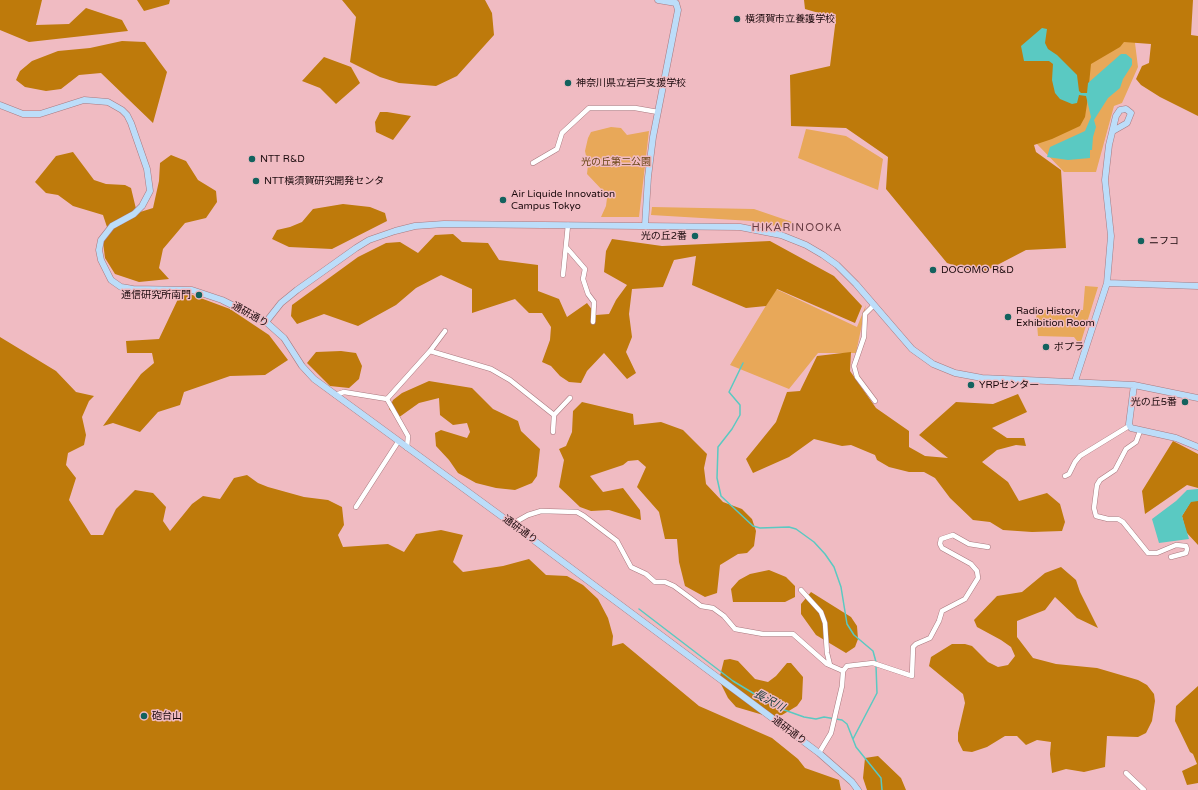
<!DOCTYPE html>
<meta charset="utf-8">
<style>
body{margin:0}
canvas{display:block;background:#f0bbc2}
</style>
<canvas width="1198" height="790"></canvas>
<script>
const ctx = document.querySelector('canvas').getContext('2d');
ctx.lineJoin = 'round';
function fillPath(path, color) { ctx.fillStyle = color; ctx.fill(path, 'evenodd'); }
const poly = rows => new Path2D(rows.map(r => 'M' + r).join(''));
function strokePath(path, color, width, dash) { ctx.strokeStyle = color; ctx.lineWidth = width; ctx.lineCap = dash ? 'butt' : 'round'; ctx.setLineDash(dash || []); ctx.stroke(path); }
function label(font, color, halo, rows, align = 'center') {
  ctx.font = font + ' "Varela Round","Noto Sans JP",sans-serif'; ctx.lineWidth = 3; ctx.setLineDash([]); ctx.textBaseline = 'middle'; ctx.strokeStyle = halo; ctx.fillStyle = color; for (const [text, x, y, turn = 0] of rows) {
    ctx.save(); ctx.translate(x, y); ctx.rotate((+turn || 0) * Math.PI / 180); ctx.textAlign = isNaN(turn) ? turn : align; if (halo) ctx.strokeText(text, 0, 0); ctx.fillText(text, 0, 0); ctx.restore();
  }
}
const green = poly([
 [1047,17,1134,35,1138,67,1122,103,1114,106,1096,172,1064,172,1036,143],
 [611,127,621,128,627,135,649,131,639,217,601,217,606,206,607,198,604,192,587,174,588,165,585,151,588,138,591,132],
 [806,129,846,136,883,159,878,190,798,158],
 [652,207,754,209,792,222,790,229,752,221,651,215],
 [1085,286,1098,287,1080,345,1074,337,1038,336,1036,312,1049,309,1083,310],
 [776,289,857,327,866,305,856,353,818,353,789,389,730,365]
]);
const forest = poly([
 [0,0,42,0,36,25,69,24,86,8,122,20,128,31,29,42,0,30],
 [137,0,170,0,169,4,144,11],
 [342,0,485,0,492,13,494,35,457,76,436,86,399,83,380,77,350,62,356,17],
 [804,0,1193,0,1191,35,1198,36,1198,116,1160,97,1141,85,1136,79,1142,66,1149,63,1151,44,1124,42,1120,47,1091,64,1087,104,1085,117,1080,126,1052,139,1034,145,1036,152,1061,170,1066,248,1026,250,980,274,947,263,886,189,888,157,846,128,791,126,790,75,830,66,836,18,805,9],
 [122,41,145,42,167,72,153,123,101,73,79,75,61,89,46,91,25,87,16,80,20,71,32,61,58,51,90,48],
 [324,57,351,67,360,83,336,104,320,88,302,81],
 [380,112,387,112,411,116,393,140,376,132,375,122],
 [73,152,94,180,106,184,125,185,131,188,137,213,153,208,159,181,160,163,171,155,186,161,198,180,216,191,217,202,206,218,185,223,163,249,159,268,169,279,139,282,115,274,105,258,103,242,108,230,103,215,73,206,58,195,46,193,35,182,56,156],
 [343,204,370,207,385,213,387,221,332,249,289,247,272,239,277,230,290,227,302,222,313,209],
 [453,234,462,242,488,243,499,260,538,265,538,291,559,299,567,317,587,303,596,315,609,314,616,300,627,285,604,272,606,251,612,239,662,246,770,241,834,276,862,306,855,323,777,289,766,306,746,308,692,285,696,256,674,260,663,287,632,289,629,314,632,337,626,352,636,373,627,379,604,353,587,371,581,383,569,382,560,376,551,366,542,362,550,340,551,327,542,313,529,313,515,299,472,313,472,289,441,275,416,288,396,305,358,326,324,314,297,324,291,316,292,305,358,257,386,243,400,242,418,253,435,235],
 [187,293,230,309,269,335,288,360,265,375,230,376,184,392,180,405,158,412,140,432,113,423,103,426,141,374,154,363,152,353,127,353,126,341,159,339,178,299],
 [0,337,56,371,76,392,94,396,89,401,82,417,86,435,84,445,68,453,66,465,76,478,69,500,91,535,103,535,116,509,135,490,153,493,166,507,163,521,170,531,192,504,203,496,220,499,234,478,247,475,258,483,268,487,304,497,328,500,342,507,344,525,338,535,343,547,388,544,404,552,416,534,441,530,463,535,453,562,463,572,503,566,529,559,546,575,567,576,583,585,598,599,608,618,613,636,612,646,623,643,699,706,772,738,798,759,805,768,839,780,841,790,0,790],
 [341,351,356,353,362,366,359,379,349,388,330,386,307,363,316,352],
 [851,352,850,371,876,408,909,431,909,447,925,456,948,458,919,435,956,402,993,404,1018,394,1027,412,992,428,1007,438,1024,438,1026,446,1016,445,997,450,982,462,1008,482,1019,501,1047,493,1060,504,1065,522,1062,531,1032,532,1003,530,990,522,973,520,950,498,935,478,924,472,909,472,889,467,877,460,875,455,851,445,842,446,814,439,789,457,753,473,746,459,776,422,787,392,800,391,817,356],
 [429,381,472,388,493,409,518,421,521,431,540,449,537,476,532,483,515,490,496,488,476,483,458,473,449,460,436,446,435,433,441,430,467,438,470,432,467,423,453,425,440,415,439,398,419,403,398,418,389,409,393,400,402,393],
 [582,402,633,414,634,425,661,422,683,430,707,454,704,468,706,484,723,502,742,509,752,519,756,531,754,546,747,553,738,554,720,565,717,593,705,597,685,586,679,562,677,539,665,539,659,512,637,487,646,467,638,460,628,461,623,465,590,476,603,492,623,488,640,510,641,520,609,510,591,511,580,507,559,487,564,460,559,449,566,446,572,432,573,411],
 [1173,441,1198,454,1198,488,1187,485,1145,514,1142,491],
 [1191,501,1198,501,1198,545,1186,532,1182,516],
 [1061,567,1076,580,1080,592,1098,628,1077,618,1055,597,1045,610,1017,621,1017,637,1033,658,1056,664,1097,668,1138,680,1147,685,1154,694,1155,701,1152,721,1146,733,1138,737,1107,736,1105,767,1084,772,1066,769,1052,773,1050,754,1051,742,1037,740,1026,745,1017,736,1005,736,987,747,972,752,963,751,958,741,958,733,965,703,963,694,929,666,931,657,952,644,965,644,972,646,988,662,998,667,1008,665,1015,656,1011,647,1001,640,977,627,974,620,997,596,1022,592,1045,573],
 [769,570,786,577,795,586,795,597,785,602,733,602,731,589,739,580,750,574],
 [811,592,851,617,857,626,858,639,855,647,846,653,816,635,801,614,801,604],
 [730,659,738,661,755,679,768,682,776,676,787,663,791,663,803,677,802,699,797,706,782,715,770,717,736,707,728,698,719,680,724,660],
 [1198,686,1198,783,1187,785,1182,771,1197,764,1193,754,1190,752,1175,721,1176,706],
 [878,756,901,778,906,790,867,790,863,778,865,758]
]);
const water = poly([
 [1042,28,1047,29,1045,43,1048,49,1057,55,1077,75,1079,91,1081,93,1087,93,1088,83,1121,54,1126,54,1132,59,1132,65,1123,79,1120,88,1108,98,1094,120,1096,127,1093,137,1092,150,1090,150,1090,158,1068,160,1047,157,1050,147,1085,131,1091,117,1086,96,1079,95,1077,103,1072,104,1060,99,1055,93,1052,80,1053,64,1049,61,1024,61,1021,46],
 [1198,489,1198,501,1191,502,1182,516,1189,539,1159,543,1152,519,1176,501,1187,490]
]);
const stream = poly([
 [743,363,729,392,740,405,740,415,732,429,718,447,717,478,721,496,753,526,760,528,789,527,796,529,814,542,825,554,834,567,841,587,847,624,854,635,873,651,876,662],
 [639,609,733,681,776,707,804,717,816,719,824,717,842,720,847,724,856,747,881,778,882,790],
 [853,739,877,693,876,666]
]);
const street = poly([
 [533,163,557,149,562,133,589,108,635,108,658,112],
 [566,247,585,269,583,279,588,294,594,302,593,322],
 [563,275,568,225],
 [874,305,865,314,864,337,854,366,857,377,875,401],
 [430,351,491,369,510,380,554,415],
 [335,395,344,392,387,399,408,436,407,448],
 [387,399,430,351,445,331],
 [1140,431,1136,442,1126,449,1115,470,1100,480,1097,485,1094,508,1096,516,1108,519,1118,519,1123,522,1148,553,1157,553,1176,545,1186,546,1187,549,1186,553,1171,557],
 [553,432,554,415,570,398],
 [1065,476,1069,474,1075,462,1080,456,1129,426],
 [356,507,398,442],
 [512,524,528,515,541,511,577,512,584,516,617,541,631,567,646,574,655,582,665,582,674,586,701,606,713,608,724,616,735,629,763,634,793,634,827,664,843,671,847,666,873,663,912,676,913,647,916,644,930,638,939,621,942,611,965,599,978,578,977,571,971,564,942,548,940,544,941,539,953,535,969,544,988,547],
 [801,590,821,612,825,623,827,653,830,665],
 [819,753,831,733,842,686,843,671],
 [1126,773,1144,790]
]);
const secondary = poly([
 [0,105,23,114,40,114,84,100,108,102,122,110,127,115,131,123,147,169,150,191,142,206,134,214,112,226,101,240,99,250,101,260,111,280,121,287,133,289,192,290,222,300,266,322,284,338,302,366,314,379,512,524,819,753,852,782,858,790],
 [645,226,648,177,653,137,678,10,676,3,658,0],
 [1107,283,1198,286],
 [266,322,281,303,297,290,356,248,369,240,395,231,415,226,444,224,740,227,781,235,806,245,823,255,837,265,856,284,912,349,933,364,955,373,982,378,1134,385,1198,398],
 [1075,381,1107,283,1111,236,1105,180,1109,145,1116,116,1120,110,1126,109,1131,113,1127,123,1113,131],
 [1134,385,1129,424,1131,428,1176,438,1198,447]
]);
const markers = [
 [737,19,4,"#13625e"],
 [568,83,4,"#13625e"],
 [252,159,4,"#13625e"],
 [256,181,4,"#13625e"],
 [503,200,4,"#13625e"],
 [695,236,4,"#13625e"],
 [1141,241,4,"#13625e"],
 [933,270,4,"#13625e"],
 [199,295,4,"#13625e"],
 [1008,317,4,"#13625e"],
 [1046,347,4,"#13625e"],
 [971,385,4,"#13625e"],
 [1185,402,4,"#13625e"],
 [144,716,4,"#13625e"]
];
const poiNames = [
 ["横須賀市立養護学校",745,19],
 ["神奈川県立岩戸支援学校",576,83],
 ["NTT R&D",260,159],
 ["NTT横須賀研究開発センタ",264,181],
 ["Air Liquide Innovation",511,194],
 ["Campus Tokyo",511,206],
 ["光の丘2番",687,236,"right"],
 ["ニフコ",1149,241],
 ["DOCOMO R&D",941,270],
 ["通信研究所南門",191,295,"right"],
 ["Radio History",1016,311],
 ["Exhibition Room",1016,323],
 ["ポプラ",1054,347],
 ["YRPセンター",979,385],
 ["光の丘5番",1177,402,"right"],
 ["砲台山",152,716]
];
const parkNames = [
 ["光の丘第二公園",616,162]
];
const streetNames = [
 ["通研通り",250,315,29],
 ["通研通り",520,530,36],
 ["通研通り",789,731,37]
];
const neighbourhoodNames = [
 ["HIKARINOOKA",797,228]
];
const waterNames = [
 ["長沢川",769,701,28]
];
fillPath(green, '#e8a859');
fillPath(forest, '#be7a0b');
fillPath(water, '#5ac9c2');
strokePath(stream, '#5ac9c2', 1.5);
strokePath(street, '#a9797f', 5.5);
strokePath(secondary, '#a9797f', 7);
strokePath(street, '#fff', 4.5);
strokePath(secondary, '#bcddf9', 6);
for (const [x, y, r, color] of markers) { const dot = new Path2D(); dot.arc(x, y, r, 0, 2 * Math.PI); ctx.fillStyle = color; ctx.fill(dot); strokePath(dot, '#f0bbc2', 1.5); }
label('10px', '#1a090c', '#f0bbc2', poiNames, 'left');
label('10px', '#684413', '#f0bbc2', parkNames);
label('10px', '#1a090c', '#f0bbc2', streetNames);
ctx.letterSpacing = '1px';
label('11px', '#673c43', '#f0bbc2', neighbourhoodNames);
ctx.letterSpacing = '0px';
label('italic 11px', '#1f413f', '#f0bbc2', waterNames);
</script>
